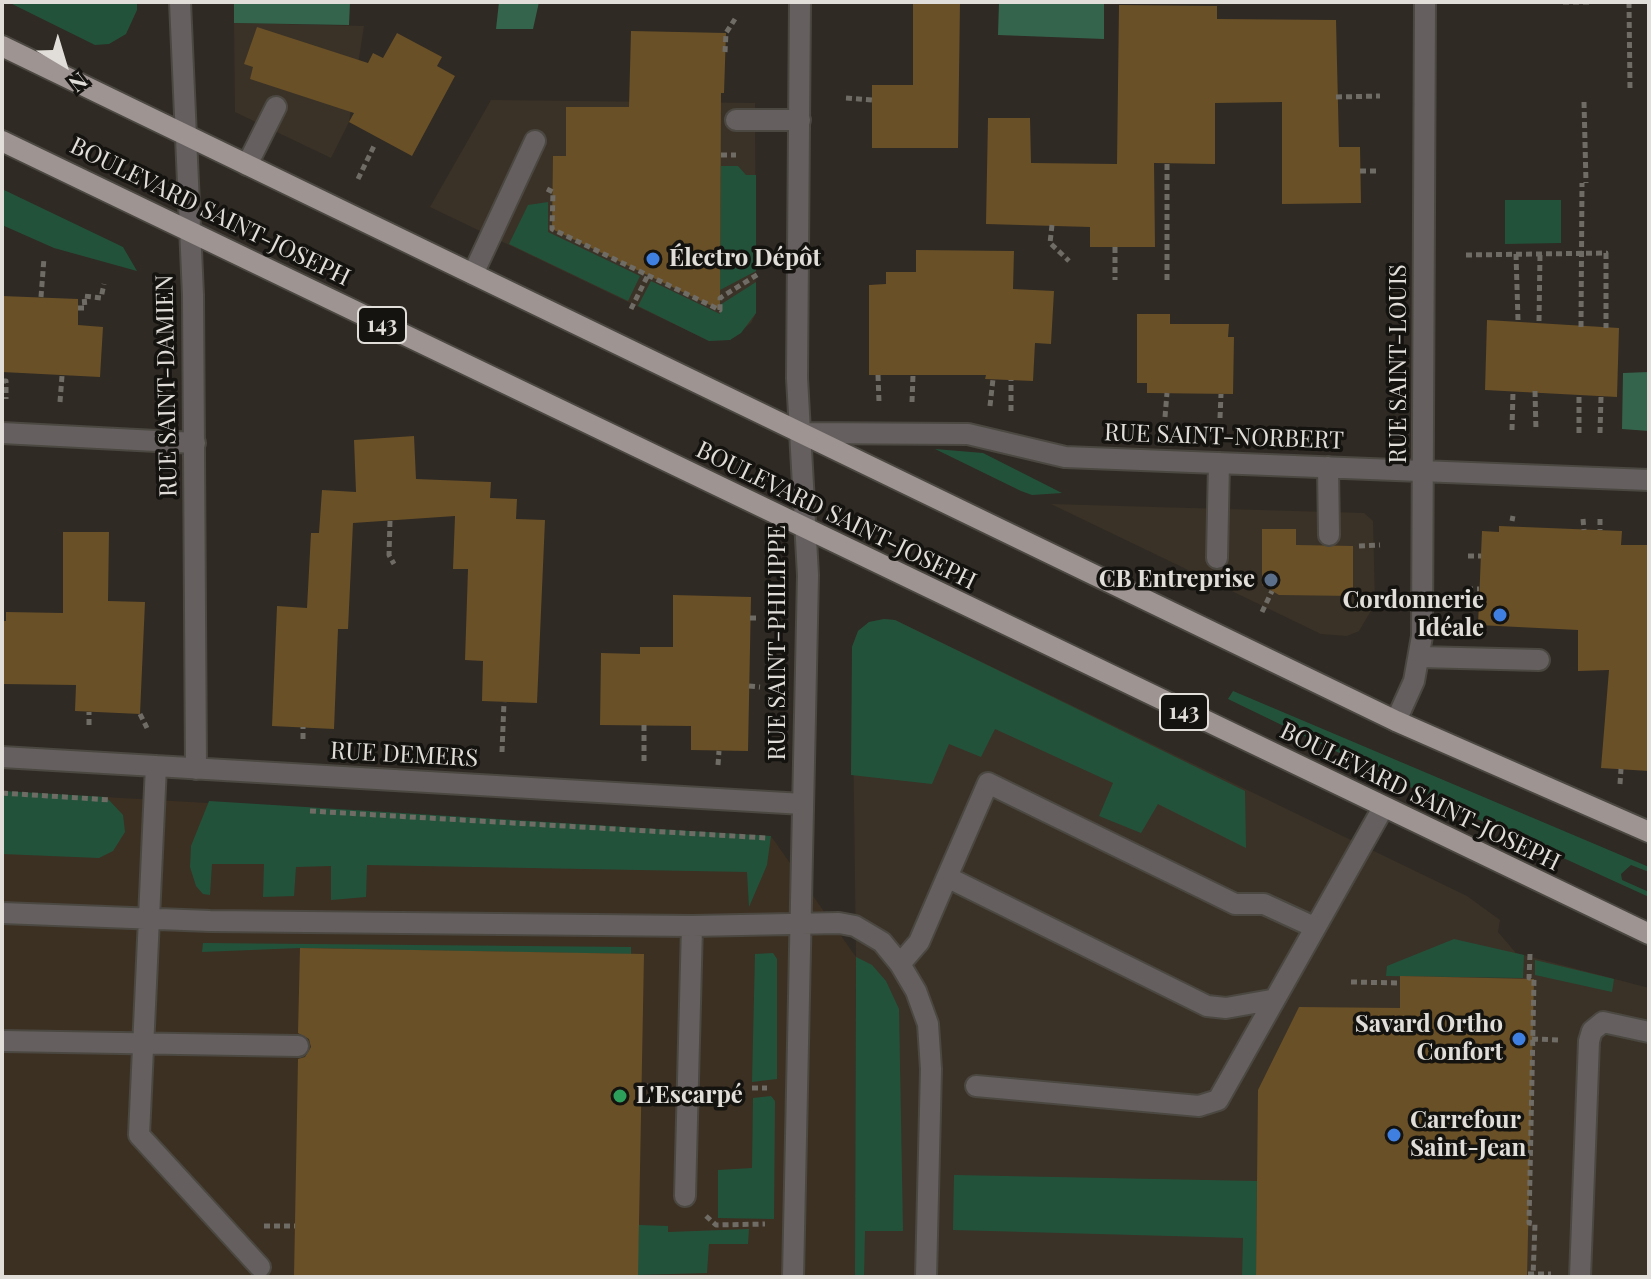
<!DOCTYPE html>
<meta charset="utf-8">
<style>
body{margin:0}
#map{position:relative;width:1651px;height:1279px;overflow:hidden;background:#2f2a24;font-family:"Playfair Display",serif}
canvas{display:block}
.frame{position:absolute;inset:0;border:4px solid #e1ded9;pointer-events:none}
.north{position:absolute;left:24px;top:24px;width:80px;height:80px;-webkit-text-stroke:6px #151310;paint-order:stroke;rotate:142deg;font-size:22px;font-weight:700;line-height:32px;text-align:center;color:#e1ded9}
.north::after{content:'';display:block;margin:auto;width:28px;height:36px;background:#e1ded9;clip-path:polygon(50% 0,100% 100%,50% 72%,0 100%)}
</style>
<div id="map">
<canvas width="1651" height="1279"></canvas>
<div class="frame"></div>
<div class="north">N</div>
</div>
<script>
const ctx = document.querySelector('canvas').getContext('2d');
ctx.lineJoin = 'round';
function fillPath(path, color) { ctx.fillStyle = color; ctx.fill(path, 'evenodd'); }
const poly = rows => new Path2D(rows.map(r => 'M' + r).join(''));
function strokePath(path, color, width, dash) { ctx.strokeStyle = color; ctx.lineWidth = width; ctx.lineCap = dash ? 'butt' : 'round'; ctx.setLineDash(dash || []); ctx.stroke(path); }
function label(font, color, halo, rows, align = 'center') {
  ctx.font = font + ' "Playfair Display",serif'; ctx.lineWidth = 7; ctx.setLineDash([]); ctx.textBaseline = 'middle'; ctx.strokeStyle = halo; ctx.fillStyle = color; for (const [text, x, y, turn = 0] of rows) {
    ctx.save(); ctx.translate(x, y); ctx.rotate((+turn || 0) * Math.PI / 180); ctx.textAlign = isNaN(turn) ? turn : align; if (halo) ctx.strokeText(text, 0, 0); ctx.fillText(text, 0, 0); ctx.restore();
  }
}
const built = poly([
 [234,23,364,26,349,122,331,158,235,112],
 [491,100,755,103,756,313,751,323,730,340,709,341,430,207],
 [1051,504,1364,513,1373,521,1375,604,1359,631,1347,636,1321,634],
 [884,619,895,620,1467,896,1500,920,1498,932,1516,953,1649,988,1649,1277,855,1277,856,957,852,647,858,631,869,622]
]);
const industrial = poly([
 [2,791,771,836,856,957,855,1277,2,1277]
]);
const green = poly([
 [8,2,137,2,137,10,126,34,109,44,95,45],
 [721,166,738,166,746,175,756,175,756,271,720,290],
 [2,189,123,247,137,271,54,248,2,225],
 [1505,200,1561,200,1561,243,1505,244],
 [548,202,548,232,640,276,628,301,509,244,528,205],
 [651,281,720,314,720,305,756,282,756,313,741,333,730,340,709,341,638,306],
 [935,449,983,453,1062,493,1032,495,1021,491],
 [884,619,895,620,1245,791,1246,848,1158,804,1141,833,1099,816,1113,783,995,729,981,757,949,744,932,784,851,775,852,647,858,631,869,622],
 [1233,691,1649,867,1649,872,1631,865,1621,874,1622,880,1649,892,1649,897,1449,806,1228,699],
 [2,791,106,797,123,815,125,832,113,851,99,858,2,854],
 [209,801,771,836,767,865,749,907,747,872,367,865,366,897,331,900,331,866,296,867,294,896,263,897,264,864,212,864,210,895,203,894,196,886,190,867,191,846],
 [1454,939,1524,955,1523,978,1386,976,1387,966],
 [203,943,631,947,631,954,300,948,202,952],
 [773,953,777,959,777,1079,752,1082,755,954],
 [856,957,872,965,886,981,899,1009,903,1231,865,1231,864,1277,855,1277],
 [1535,960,1614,979,1612,992,1535,975],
 [771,1096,775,1101,774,1219,718,1218,718,1170,752,1168,753,1098],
 [954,1175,1257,1181,1256,1277,1242,1277,1243,1238,953,1230],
 [639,1225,668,1226,668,1232,749,1229,748,1244,709,1244,707,1273,637,1275]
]);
const forest = poly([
 [234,2,350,2,349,25,234,23],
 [499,2,539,2,533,29,496,29],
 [999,2,1104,2,1104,39,998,35],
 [1649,372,1649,431,1622,429,1623,373]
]);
const building = poly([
 [913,2,960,2,958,148,872,148,872,85,913,85],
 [1119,5,1217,6,1217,19,1336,20,1339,147,1360,147,1361,203,1282,204,1282,102,1215,103,1215,164,1154,163,1155,247,1090,247,1090,227,986,224,988,118,1030,118,1031,163,1117,164],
 [257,27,368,63,373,53,383,58,397,33,442,57,437,66,455,76,412,156,349,122,354,113,250,79,253,67,244,64],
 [631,31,726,33,724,93,721,93,720,310,552,229,553,156,566,156,566,107,629,107],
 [916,250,1014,251,1013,289,1054,291,1051,344,1035,343,1033,381,985,379,986,375,869,375,869,285,886,284,886,272,916,272],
 [2,296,78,299,78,325,103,327,100,377,2,372],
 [1137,314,1170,314,1170,324,1229,324,1228,337,1234,337,1233,394,1147,393,1147,383,1137,383],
 [1487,320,1619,328,1617,397,1485,390],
 [414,436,416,479,491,482,490,498,517,499,516,519,545,520,537,703,482,701,483,661,465,660,468,569,453,569,455,516,353,523,348,629,338,629,334,729,272,726,277,606,307,608,311,533,319,533,322,490,356,492,354,440],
 [1499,526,1622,531,1621,545,1649,545,1649,771,1601,768,1609,670,1578,671,1578,630,1478,625,1482,531,1499,532],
 [1262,529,1296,529,1296,545,1353,546,1353,596,1279,595,1262,585],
 [63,532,109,532,108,601,145,602,140,714,75,711,76,685,2,684,2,621,6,621,6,612,63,613],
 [673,595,751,597,748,751,691,750,691,726,600,725,601,653,640,654,640,647,673,647],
 [300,948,644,954,638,1277,294,1277,298,1059,305,1057,311,1047,309,1039,298,1033],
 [1400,976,1534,979,1527,1277,1256,1277,1258,1090,1299,1007,1400,1008]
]);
const path = poly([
 [1563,2,1591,2],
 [1629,2,1630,90],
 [725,52,726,33,735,19],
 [1336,97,1380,96],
 [846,98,872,100],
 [1584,102,1586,183],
 [721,155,736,155],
 [1167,164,1167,280],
 [1360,171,1380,171],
 [358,179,374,146],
 [547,189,553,192,552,229,720,310,720,298,760,273],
 [1052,225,1050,243,1069,261],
 [1115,247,1115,280],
 [1516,254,1518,320],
 [1466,255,1606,253,1606,328],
 [41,297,44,258],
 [78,308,85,308,84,296,101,298,104,284],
 [631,309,648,275],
 [1539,321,1540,254],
 [1581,327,1582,183],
 [878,375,879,402],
 [2,381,6,381,6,399],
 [1535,391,1536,431],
 [1579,397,1579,433],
 [60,402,62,376],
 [912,402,913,375],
 [990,406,993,379],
 [1011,411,1011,380],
 [1165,417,1167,393],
 [1220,418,1221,394],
 [1512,430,1513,391],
 [1600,433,1601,397],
 [1583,519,1584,530],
 [1600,519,1600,530],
 [390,521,389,555,394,564],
 [1512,521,1513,516],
 [1359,546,1380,545],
 [1468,556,1481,556],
 [1467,589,1479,589],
 [1262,612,1272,591],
 [750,618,760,618],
 [749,686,760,687],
 [140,714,147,728],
 [89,725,89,712],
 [644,725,644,761],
 [303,739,303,727],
 [502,752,504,702],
 [718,765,719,751],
 [1620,784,1621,769],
 [2,793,111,800],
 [310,811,767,838],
 [1530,954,1529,978,1534,979,1529,1223,1535,1224,1533,1277],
 [1351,982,1400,983],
 [1532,1039,1559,1040],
 [642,1086,655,1086],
 [752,1088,767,1088],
 [706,1216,716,1225,765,1224],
 [264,1226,295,1226],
 [1528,1274,1551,1274]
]);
const minor = poly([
 [180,2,193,295,196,769],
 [736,120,800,120],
 [247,165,276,107],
 [473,274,535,141],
 [2,433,195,443],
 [800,433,968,434,1065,457,1649,480],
 [1328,467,1329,535],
 [1217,558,1219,463],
 [1420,657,1539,660],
 [1396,721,1414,681,1422,636,1425,2],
 [2,757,803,804],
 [156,766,139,1135,260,1267],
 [2,913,210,921,692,926,839,923,855,926,882,942,900,964,916,991,928,1024,931,1069,926,1277],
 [900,964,919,942,947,877],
 [1271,1000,1226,1008,1207,1006,947,877,988,783,1235,904,1264,904,1314,927],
 [2,1041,298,1046],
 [976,1086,1199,1106,1218,1100,1383,808],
 [685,1196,692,926],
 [793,1277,808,575,797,378,800,2],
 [1580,1277,1589,1041,1592,1031,1603,1022,1649,1032]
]);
const major = poly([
 [2,46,1396,721,1649,832],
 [2,141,1649,934]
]);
const markers = [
 [653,259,8,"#3f7fe0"],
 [1271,580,8,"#5c6f8a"],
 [1500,615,8,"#3f7fe0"],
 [1519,1039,8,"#3f7fe0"],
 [620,1096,8,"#2e9e5b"],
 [1394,1135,8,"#3f7fe0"]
];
const shields = [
 [382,325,48],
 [1184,712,48]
];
const shieldNames = [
 ["143",382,325],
 ["143",1184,712]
];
const streetNames = [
 ["BOULEVARD SAINT-JOSEPH",210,212,26],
 ["RUE SAINT-LOUIS",1399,364,-90],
 ["RUE SAINT-DAMIEN",167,386,-91],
 ["RUE SAINT-NORBERT",1224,437,2],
 ["BOULEVARD SAINT-JOSEPH",836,516,26],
 ["RUE SAINT-PHILIPPE",778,643,-90],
 ["RUE DEMERS",404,755,3],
 ["BOULEVARD SAINT-JOSEPH",1420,797,26]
];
const poiNames = [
 ["Électro Dépôt",669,259],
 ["CB Entreprise",1255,580,"right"],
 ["Cordonnerie",1484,601,"right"],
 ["Idéale",1484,629,"right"],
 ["Savard Ortho",1503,1025,"right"],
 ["Confort",1503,1053,"right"],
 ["L'Escarpé",636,1096],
 ["Carrefour",1410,1121],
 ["Saint-Jean",1410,1149]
];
fillPath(built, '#3a3227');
fillPath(industrial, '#3c3022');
fillPath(green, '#23523b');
fillPath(forest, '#35644c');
fillPath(building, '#695027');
strokePath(minor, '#4b4741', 24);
strokePath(major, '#4b4741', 24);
strokePath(path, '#6f6b65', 5, [6, 4]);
strokePath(minor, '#65605f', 20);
strokePath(major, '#9e9593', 20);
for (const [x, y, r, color] of markers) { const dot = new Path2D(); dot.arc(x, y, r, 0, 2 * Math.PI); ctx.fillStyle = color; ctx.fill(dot); strokePath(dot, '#151310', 3); }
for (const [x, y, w] of shields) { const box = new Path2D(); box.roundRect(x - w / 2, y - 18, w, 36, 6); ctx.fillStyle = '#151310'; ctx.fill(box); strokePath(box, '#e1ded9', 2); }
label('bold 22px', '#e1ded9', null, shieldNames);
label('24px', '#e1ded9', '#151310', streetNames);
label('bold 24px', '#e1ded9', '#151310', poiNames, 'left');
</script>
